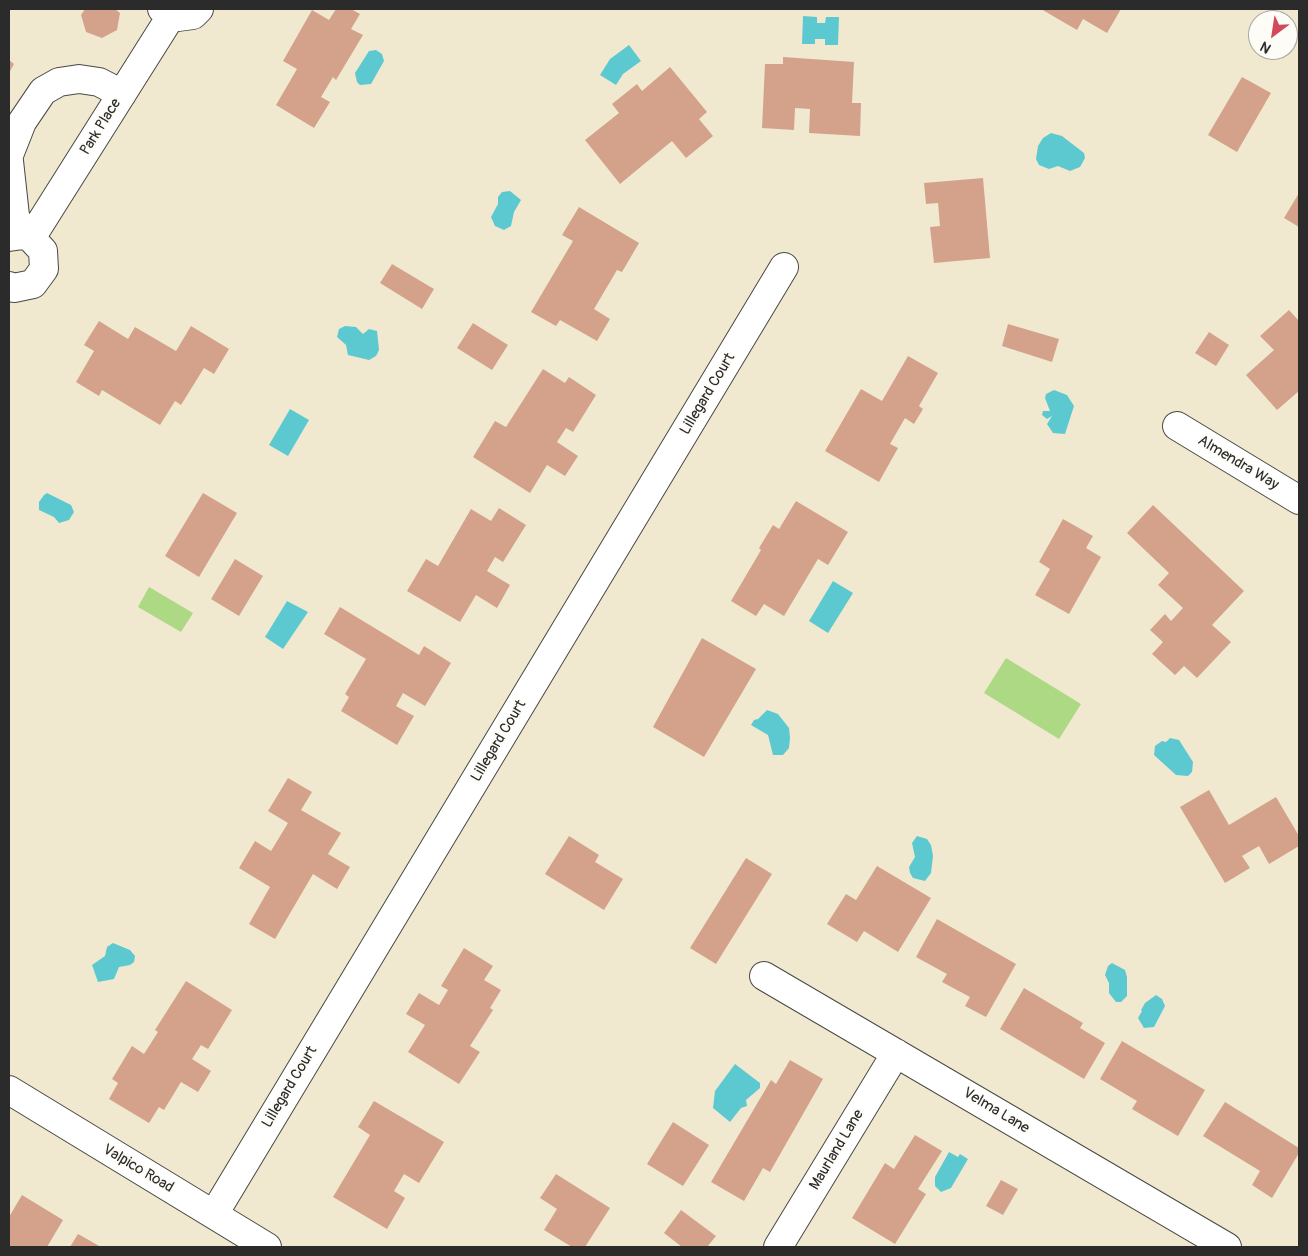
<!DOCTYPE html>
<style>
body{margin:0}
#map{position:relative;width:1308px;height:1256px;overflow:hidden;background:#f0e9d0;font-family:Pangolin,sans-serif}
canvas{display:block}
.frame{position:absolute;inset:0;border:10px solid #2b2b2b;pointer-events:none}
.north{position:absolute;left:1248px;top:10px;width:50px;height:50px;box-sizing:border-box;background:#fdfcf7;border:1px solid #a9a8a5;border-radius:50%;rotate:211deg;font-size:14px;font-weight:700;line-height:20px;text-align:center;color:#2b2b2b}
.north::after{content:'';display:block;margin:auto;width:18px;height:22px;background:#d1495b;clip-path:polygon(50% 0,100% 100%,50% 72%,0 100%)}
</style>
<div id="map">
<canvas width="1308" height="1256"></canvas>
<div class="frame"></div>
<div class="north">N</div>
</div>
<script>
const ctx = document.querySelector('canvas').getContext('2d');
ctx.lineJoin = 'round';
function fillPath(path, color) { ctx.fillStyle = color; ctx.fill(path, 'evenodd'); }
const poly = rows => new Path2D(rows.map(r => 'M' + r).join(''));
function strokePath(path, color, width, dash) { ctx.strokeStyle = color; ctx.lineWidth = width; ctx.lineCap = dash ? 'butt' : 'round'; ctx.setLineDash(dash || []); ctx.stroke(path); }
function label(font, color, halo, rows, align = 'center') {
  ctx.font = font + ' Pangolin,sans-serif'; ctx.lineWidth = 4; ctx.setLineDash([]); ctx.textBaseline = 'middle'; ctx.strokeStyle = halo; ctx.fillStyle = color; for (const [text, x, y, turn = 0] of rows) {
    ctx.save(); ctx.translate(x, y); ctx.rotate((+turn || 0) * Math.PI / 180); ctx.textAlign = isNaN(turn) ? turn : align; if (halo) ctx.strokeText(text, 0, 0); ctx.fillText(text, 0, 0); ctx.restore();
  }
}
const green = poly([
 [149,587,193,613,181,632,138,607],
 [1006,658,1081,704,1059,739,984,693]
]);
const water = poly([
 [803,16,817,17,817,23,825,23,826,17,839,17,838,45,825,45,825,39,815,39,815,44,802,44],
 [629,45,641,61,623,74,616,85,600,75,610,59],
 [376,50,382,54,384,61,371,84,360,85,357,82,355,73,369,51],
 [1051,133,1062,136,1084,153,1085,158,1080,167,1070,171,1058,166,1049,169,1039,165,1036,159,1038,146,1043,138],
 [510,191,521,200,514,212,511,226,504,230,495,226,491,217,498,204,498,197,502,192],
 [345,326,356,327,363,334,369,329,377,331,379,350,376,356,369,360,348,355,346,345,337,337,339,329],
 [1054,390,1067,395,1074,406,1065,434,1053,433,1047,424,1052,416,1047,419,1042,415,1043,411,1050,411,1045,398,1046,394],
 [290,409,309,420,288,456,269,445],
 [47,493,71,505,74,512,69,520,59,523,54,517,39,510,39,502,44,495],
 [833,581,853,593,828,633,809,621],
 [287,601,308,612,283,649,265,637],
 [767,710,778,714,789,728,790,738,789,748,783,755,773,755,768,735,751,725,754,720,758,719],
 [1170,738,1179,740,1193,762,1192,772,1188,776,1176,775,1154,755,1155,746,1162,741,1166,742],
 [917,836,927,839,931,845,933,856,931,873,925,881,913,878,910,873,909,867,915,857,912,843],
 [113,943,130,950,135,956,134,962,130,965,119,967,114,979,98,982,92,965,105,956,107,947],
 [1112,963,1125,970,1127,977,1127,996,1121,1002,1116,1002,1109,993,1109,983,1105,975,1108,966],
 [1156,995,1162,999,1165,1006,1154,1027,1144,1028,1138,1018,1142,1011,1141,1010,1145,1003],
 [735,1064,760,1083,760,1088,746,1100,747,1106,741,1108,730,1122,713,1108,715,1091],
 [949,1152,958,1157,960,1154,968,1159,951,1188,941,1192,935,1186,935,1177]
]);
const building = poly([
 [85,9,115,9,120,13,117,30,102,38,86,32,81,15],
 [336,9,351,9,360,14,351,29,363,35,336,80,333,77,321,97,330,102,314,128,276,105,297,69,283,61,312,10,329,20],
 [1041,9,1121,9,1107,33,1083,19,1077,30],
 [783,57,854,62,852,103,861,103,860,136,809,133,810,109,795,108,794,130,762,128,765,64,783,64],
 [9,60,14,64,9,73],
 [670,67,707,112,699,119,713,136,686,158,672,141,620,184,585,140,619,113,612,104,637,84,642,91],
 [1242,77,1271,93,1237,152,1208,135],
 [983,178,990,258,934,263,930,227,940,226,938,203,926,204,924,183],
 [1299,193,1299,227,1284,218],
 [579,207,639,243,622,272,617,270,594,309,610,319,597,341,560,320,556,326,531,312,573,241,562,235],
 [392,264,434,289,422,309,380,283],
 [1289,310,1299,321,1299,391,1277,410,1246,375,1274,350,1260,336],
 [99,321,128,339,135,327,176,351,191,326,229,349,214,374,204,368,181,405,175,401,160,425,102,390,99,396,76,382,94,351,84,345],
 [473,323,508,345,492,370,457,348],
 [1008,324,1059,339,1052,362,1002,346],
 [1209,332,1229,345,1216,366,1195,353],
 [908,356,938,373,919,406,923,409,914,424,905,418,890,444,898,448,879,482,825,451,861,389,882,401],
 [543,369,565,383,569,377,596,395,573,432,566,428,557,442,578,456,565,476,547,465,530,493,473,457,495,421,506,427],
 [203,493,237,513,199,577,165,556],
 [796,501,848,532,828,565,818,559,784,616,764,604,756,616,731,601,761,550,759,548,773,525,779,529],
 [1153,505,1244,591,1212,625,1231,642,1197,678,1184,666,1175,675,1152,654,1163,642,1150,630,1165,614,1171,621,1183,608,1158,585,1169,573,1127,533],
 [499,508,526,525,503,562,495,557,487,571,510,585,497,608,476,595,460,622,407,591,426,559,438,566,471,509,491,521],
 [1063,519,1093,536,1086,548,1101,557,1069,614,1035,595,1050,569,1039,562],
 [235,559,263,576,239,616,211,599],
 [340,607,419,655,424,646,451,663,425,706,403,693,396,706,414,716,397,745,341,711,349,697,345,694,366,659,324,634],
 [702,638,756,669,704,757,653,727],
 [288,778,312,792,301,810,341,833,328,854,350,867,337,889,313,874,275,939,249,924,270,887,239,868,255,841,271,851,288,823,268,811],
 [1209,790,1229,825,1276,797,1299,836,1299,846,1269,864,1259,846,1242,856,1250,868,1225,883,1180,807],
 [569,836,599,855,595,862,623,879,604,910,545,874],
 [746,858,772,874,716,964,690,948],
 [877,866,931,898,898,952,864,931,857,942,827,924,846,894,856,900],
 [937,919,1016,964,986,1017,965,1006,970,997,942,982,947,974,916,957],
 [464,948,493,966,484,980,501,990,490,1008,493,1010,470,1046,480,1052,459,1084,408,1052,425,1025,406,1014,419,993,439,1005,448,990,441,986],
 [186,981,232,1010,208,1049,201,1045,192,1059,211,1071,198,1092,181,1082,164,1110,159,1107,149,1123,109,1099,118,1083,112,1079,132,1046,144,1054,158,1032,155,1030],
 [1024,988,1083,1023,1080,1028,1105,1043,1084,1079,1000,1029],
 [1122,1041,1205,1090,1178,1136,1132,1109,1137,1101,1100,1079],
 [790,1060,823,1079,770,1172,763,1168,744,1201,711,1182,771,1080,776,1084],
 [374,1101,444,1142,419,1183,404,1174,394,1191,405,1198,387,1229,333,1197,370,1135,358,1127],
 [1225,1102,1299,1148,1299,1153,1272,1198,1252,1185,1260,1171,1203,1136],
 [673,1122,709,1145,683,1186,647,1164],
 [915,1135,942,1151,918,1189,926,1194,895,1244,852,1218,885,1163,894,1169],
 [556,1174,610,1208,585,1247,572,1247,544,1230,557,1209,540,1198],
 [1001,1180,1018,1189,1003,1215,986,1206],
 [22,1195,63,1220,47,1247,9,1247,9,1217],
 [681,1210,716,1236,707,1247,682,1247,664,1233],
 [78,1234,101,1247,70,1247]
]);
const minor = poly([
 [162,9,171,16,178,17,193,15,199,9],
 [9,155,22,122,43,91,59,82,79,79,99,82,122,94],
 [9,161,15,216,23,235],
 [9,237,23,235,31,238,43,251,44,269,33,284,14,288,9,286],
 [31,238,171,16],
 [1177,426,1299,500],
 [764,976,1227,1247],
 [9,1090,267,1247],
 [214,1214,784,267],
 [778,1247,896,1053]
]);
const streetNames = [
 ["Park Place",101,127,-58],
 ["Lillegard Court",708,394,-59],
 ["Almendra Way",1238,463,31],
 ["Lillegard Court",499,741,-59],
 ["Lillegard Court",290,1087,-59],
 ["Velma Lane",996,1111,31],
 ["Maurland Lane",837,1150,-59],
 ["Valpico Road",138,1169,31]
];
fillPath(green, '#add884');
fillPath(water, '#5cc9d1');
fillPath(building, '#d4a28b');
strokePath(minor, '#494844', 30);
strokePath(minor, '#fff', 28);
label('15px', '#2b2b2b', '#fdfcf7', streetNames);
</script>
